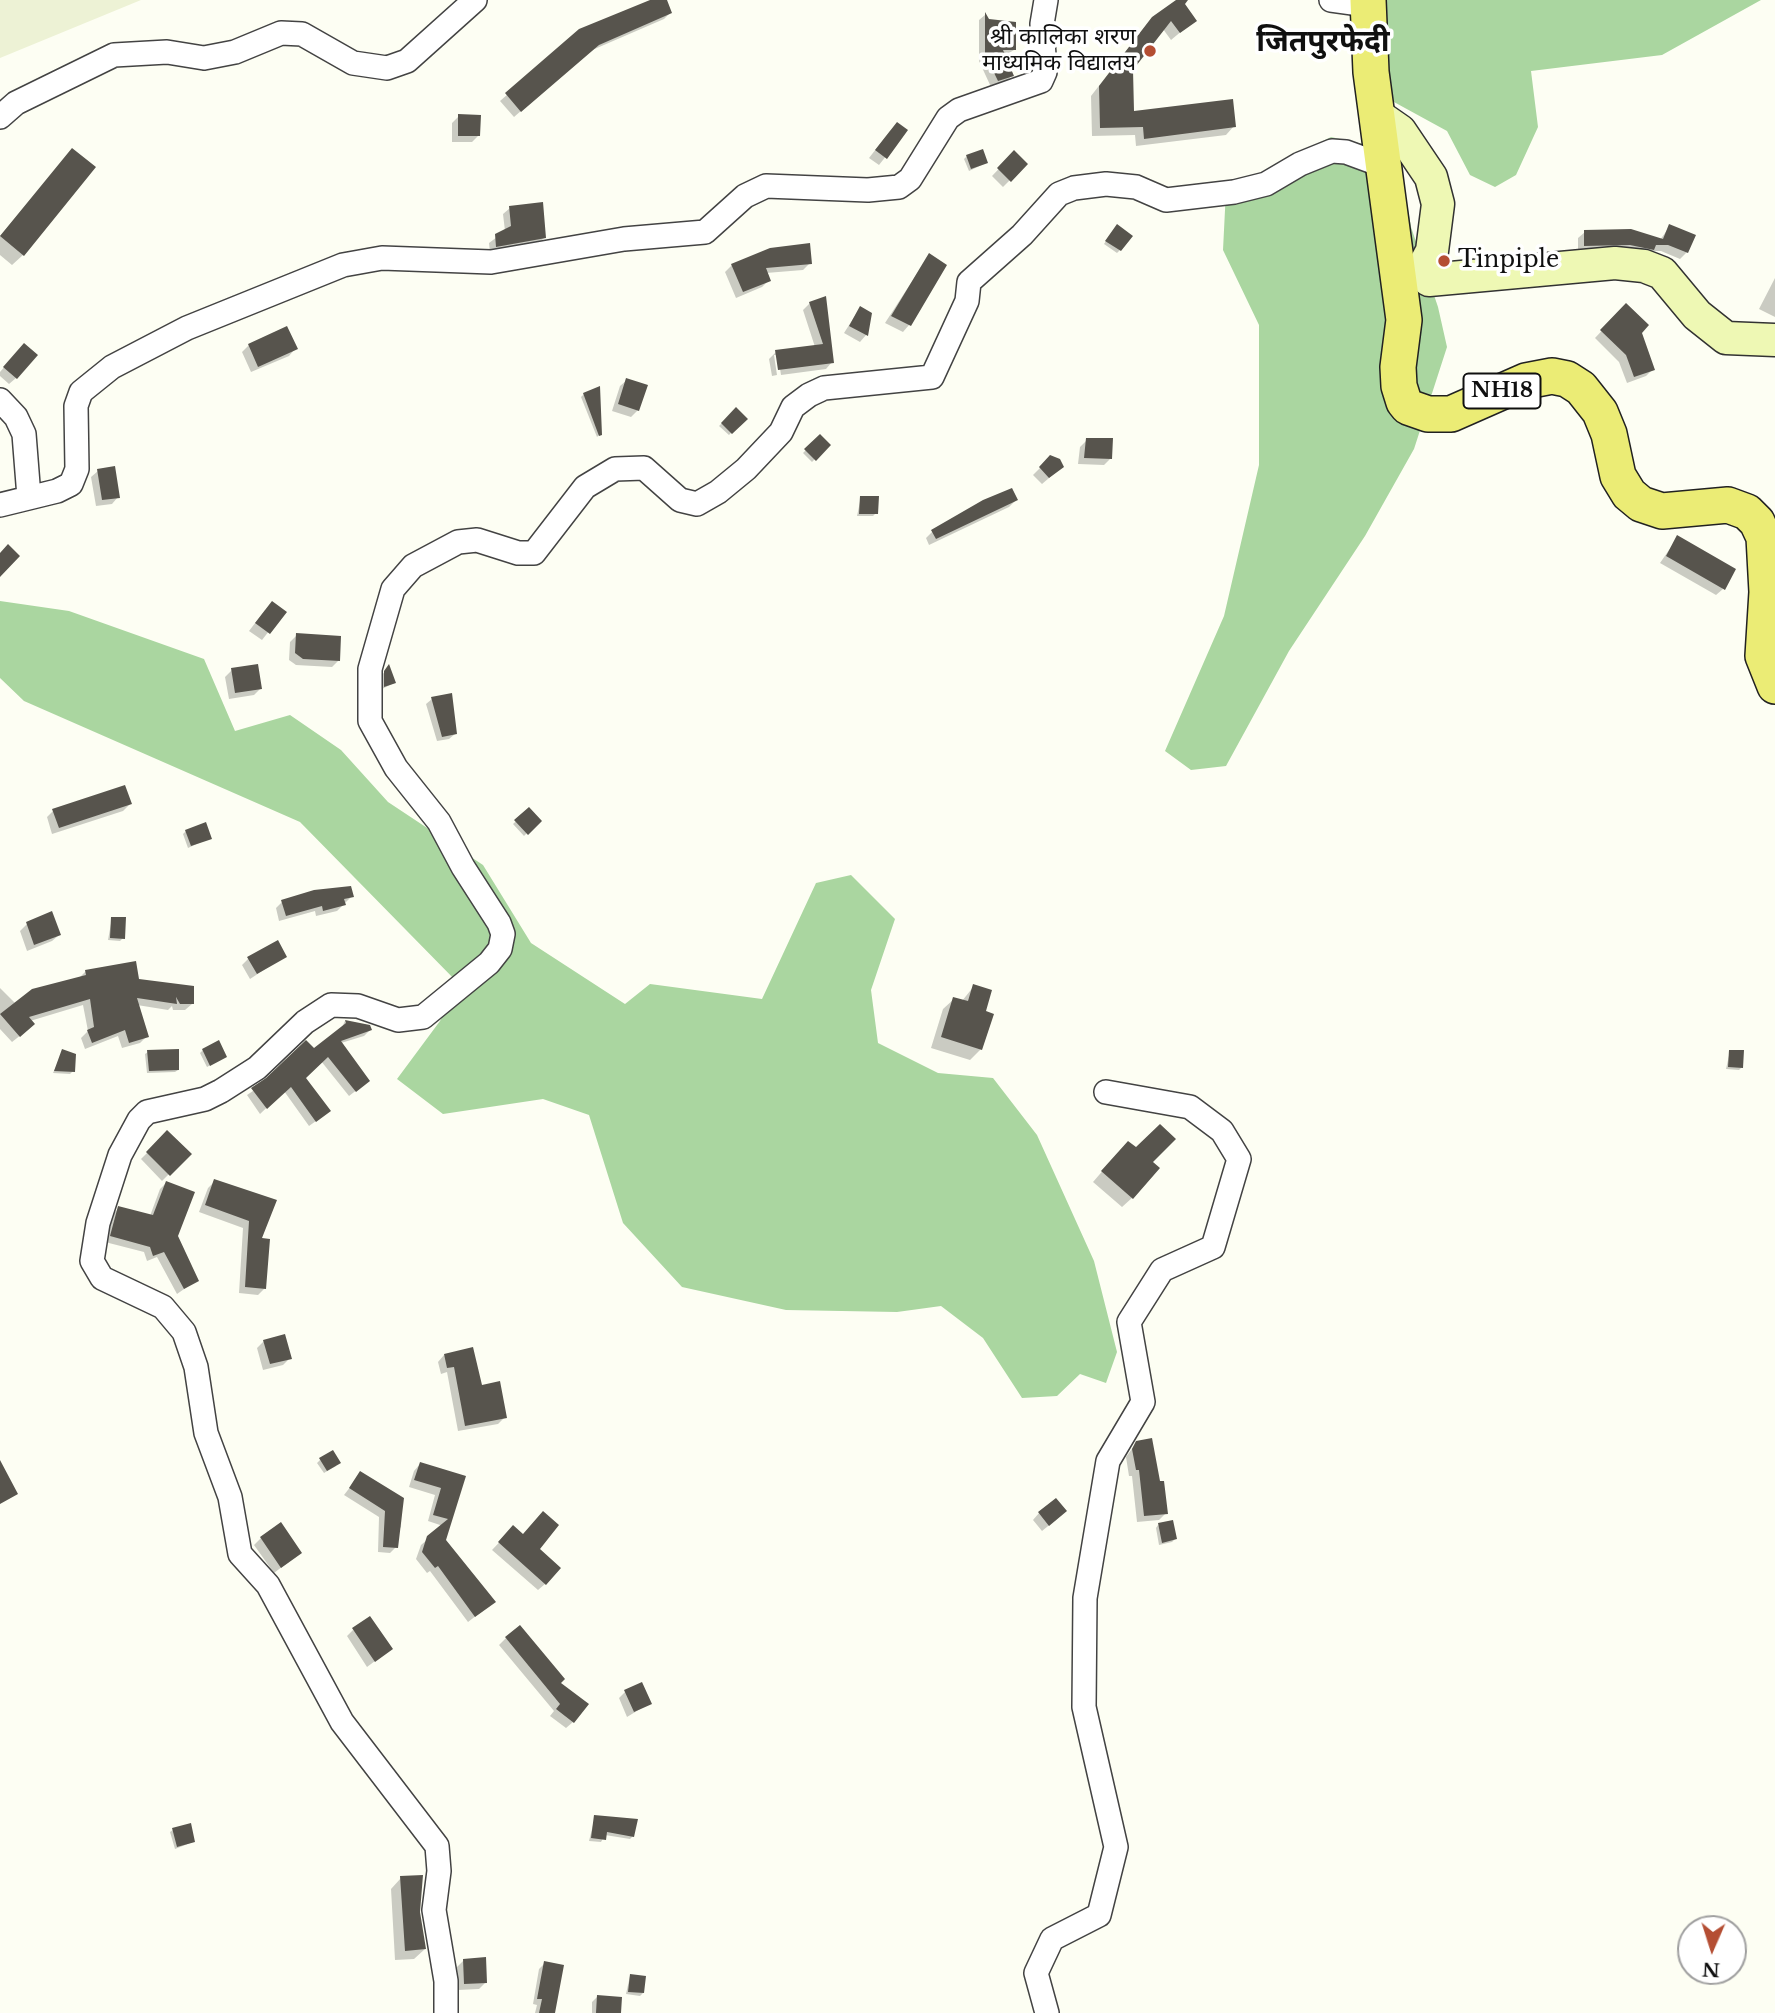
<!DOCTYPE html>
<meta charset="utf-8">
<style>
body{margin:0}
#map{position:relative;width:1775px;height:2013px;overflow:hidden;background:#fdfef3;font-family:"Libre Baskerville",serif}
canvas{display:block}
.north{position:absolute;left:1677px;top:1915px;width:70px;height:70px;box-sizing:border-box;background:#fff;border:2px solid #9f9f9f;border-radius:50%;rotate:183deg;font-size:19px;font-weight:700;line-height:28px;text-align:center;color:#101010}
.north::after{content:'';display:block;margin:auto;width:24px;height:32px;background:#b44e33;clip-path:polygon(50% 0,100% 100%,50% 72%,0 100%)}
</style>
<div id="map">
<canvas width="1775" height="2013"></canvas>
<div class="north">N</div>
</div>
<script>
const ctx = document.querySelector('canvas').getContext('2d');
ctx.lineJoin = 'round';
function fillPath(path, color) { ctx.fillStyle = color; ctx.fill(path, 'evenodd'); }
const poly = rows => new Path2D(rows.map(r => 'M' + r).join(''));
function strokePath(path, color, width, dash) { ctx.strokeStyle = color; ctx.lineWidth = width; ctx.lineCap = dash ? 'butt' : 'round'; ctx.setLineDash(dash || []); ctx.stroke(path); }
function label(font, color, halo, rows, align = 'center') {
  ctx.font = font + ' "Libre Baskerville","Noto Sans Devanagari",serif'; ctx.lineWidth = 7; ctx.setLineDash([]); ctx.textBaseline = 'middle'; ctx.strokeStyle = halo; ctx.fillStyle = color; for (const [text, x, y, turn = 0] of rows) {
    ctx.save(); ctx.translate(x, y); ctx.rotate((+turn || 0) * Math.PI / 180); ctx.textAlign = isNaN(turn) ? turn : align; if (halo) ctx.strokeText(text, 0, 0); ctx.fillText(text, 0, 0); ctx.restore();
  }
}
const farmland = poly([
 [0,0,141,0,0,58]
]);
const forest = poly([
 [1383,0,1761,0,1662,55,1531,71,1538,127,1516,175,1495,187,1470,175,1447,131,1383,96],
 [1331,137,1372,146,1404,186,1411,227,1438,307,1447,347,1414,449,1365,536,1289,651,1226,766,1191,770,1165,751,1224,616,1259,465,1259,325,1223,250,1226,190],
 [0,601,69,611,204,659,235,731,290,715,341,750,388,802,483,865,531,943,625,1004,650,984,762,999,816,883,851,875,895,919,871,990,878,1043,938,1073,993,1078,1037,1135,1094,1261,1117,1352,1106,1383,1080,1374,1057,1396,1022,1398,983,1338,941,1306,897,1312,786,1310,682,1287,623,1223,589,1115,543,1099,443,1114,397,1079,440,1021,460,985,300,822,24,701,0,678]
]);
const shadow = poly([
 [653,0,665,0,670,13,664,19,590,51,514,117,500,101,580,31],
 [1179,0,1185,0,1183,3,1195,20,1171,40,1163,29,1131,70,1132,113,1234,126,1226,135,1136,146,1135,135,1092,136,1091,96,1144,28],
 [985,15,1014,50,1004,56,1012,75,1006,82,991,87,979,61,979,20],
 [459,116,478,136,472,142,452,142,452,123],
 [890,131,906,131,879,165,869,158],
 [72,150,23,255,12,265,0,255,0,236],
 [1014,153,1026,164,1003,187,992,176],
 [967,156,986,163,969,171,964,159],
 [510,208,544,238,537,245,490,253,489,243,505,231,503,214],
 [1670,226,1687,252,1680,259,1661,251,1651,251,1646,256,1578,252,1578,238,1585,232,1660,240],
 [1114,229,1120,250,1117,253,1104,244],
 [929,255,909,325,903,332,885,323],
 [810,263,803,270,766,273,769,280,762,287,736,298,725,272,732,265],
 [1775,278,1775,317,1759,309],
 [810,303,832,362,826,369,781,375,778,355,774,355,777,375,772,376,769,359,776,352,815,347,803,310],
 [1626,305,1653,369,1646,376,1627,383,1619,362,1595,338],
 [860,308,871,314,866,335,860,342,844,333],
 [249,345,295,349,289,356,251,372,242,352],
 [17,352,16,378,9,384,0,376,0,372],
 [627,380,638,410,631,417,612,411,620,386],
 [584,394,600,434,597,437,581,397],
 [736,409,745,419,729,435,719,426],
 [820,436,829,445,812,462,803,453],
 [1087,440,1111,458,1104,465,1078,464,1080,447],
 [1051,457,1062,467,1042,484,1033,475],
 [98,471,118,497,112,504,96,506,91,477],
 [861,497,876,513,873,516,857,516],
 [1016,500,1009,507,929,545,926,538,933,531],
 [1678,537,1723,589,1716,595,1660,563],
 [265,610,284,612,262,640,249,631],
 [297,635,339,660,332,667,296,665,289,660,290,642],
 [387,669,394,683,382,689,382,675],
 [232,670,261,688,254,695,229,699,225,677],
 [432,699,455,734,449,739,437,741,426,704],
 [130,804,123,811,52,834,47,817,53,811],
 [529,809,540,820,524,836,513,824],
 [186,831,210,838,188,848,183,834],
 [352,896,337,911,316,916,315,911,279,921,276,908,282,902],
 [112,918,123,938,120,941,108,940],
 [27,924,59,935,52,941,27,951,20,931],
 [285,956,250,979,242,965,248,959],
 [86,971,138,981,192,1004,185,1010,173,1010,172,1006,168,1010,137,1005,147,1036,140,1043,122,1048,118,1036,85,1049,81,1038,88,1031,83,1005,30,1021,26,1031,12,1042,0,1029,0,988,16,1004,79,978],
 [974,986,984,1013,981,1049,970,1060,931,1048,943,1009,954,999,962,1001],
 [345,1021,369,1027,370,1030,364,1036,341,1043,362,1086,349,1096,321,1061,303,1078,323,1116,309,1126,284,1091,260,1114,247,1095,314,1050,341,1029],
 [203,1050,225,1057,207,1067,200,1053],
 [63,1051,73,1071,70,1074,53,1073],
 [1730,1051,1742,1067,1739,1070,1726,1069],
 [148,1052,178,1070,175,1072,147,1073,145,1054],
 [167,1133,189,1154,162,1181,141,1159],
 [1118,1153,1150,1162,1132,1198,1122,1207,1093,1182],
 [215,1181,275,1201,260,1240,265,1288,258,1295,239,1293,243,1228,199,1212,208,1188],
 [166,1183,176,1237,197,1280,177,1294,157,1257,147,1261,144,1252,105,1242,113,1214,119,1208,150,1216,160,1189],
 [264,1341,290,1358,283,1365,263,1370,257,1348],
 [444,1355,481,1387,505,1417,498,1424,458,1431,447,1372,441,1374,438,1362],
 [1137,1442,1166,1513,1159,1520,1137,1522,1132,1476,1129,1476,1126,1457],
 [320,1460,336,1466,324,1473,317,1463],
 [420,1464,463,1477,444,1540,494,1602,468,1622,430,1571,427,1573,416,1559,421,1545,443,1526,428,1521,435,1495,409,1487,414,1471],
 [361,1473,402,1499,401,1527,397,1531,396,1547,390,1553,378,1552,379,1517,344,1495],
 [1039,1513,1058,1518,1042,1531,1033,1520],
 [1158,1525,1175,1539,1172,1542,1159,1545,1156,1528],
 [513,1528,537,1549,545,1584,538,1590,492,1550],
 [261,1538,300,1553,274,1573,254,1545],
 [353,1630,391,1649,367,1667,347,1636],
 [506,1638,559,1683,573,1722,566,1728,550,1716,554,1711,499,1645],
 [625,1692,650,1703,627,1717,619,1698],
 [595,1817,633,1836,630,1839,605,1835,601,1842,589,1841],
 [173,1830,193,1842,175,1849,170,1832],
 [401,1878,418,1912,425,1949,414,1959,395,1960,391,1889],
 [464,1960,486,1982,479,1989,458,1990,457,1967],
 [545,1963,554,2013,535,2013,537,2005,533,2004,539,1969],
 [630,1976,643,1993,640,1996,626,1994],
 [597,1997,619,2013,592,2013,592,2002]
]);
const building = poly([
 [650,0,667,0,672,13,599,45,521,112,505,93,579,29],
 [1176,0,1188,0,1185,4,1197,21,1180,33,1171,21,1133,70,1134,111,1233,99,1236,127,1144,139,1143,127,1100,128,1099,86,1152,17],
 [985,12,989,19,1016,22,1016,50,1003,50,1014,76,998,81,985,54],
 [458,114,481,115,480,136,458,136],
 [897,122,908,130,887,159,875,150],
 [72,148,96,167,24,256,0,236],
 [983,149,988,163,971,169,966,155],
 [1014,150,1028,164,1011,182,997,168],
 [543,202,546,238,496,247,495,234,511,226,509,206],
 [1117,224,1133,236,1121,251,1105,241],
 [1669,224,1696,235,1688,253,1668,245,1656,245,1654,250,1630,245,1584,246,1584,230,1631,229,1663,239],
 [810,243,812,264,766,268,771,281,743,292,731,264,770,248],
 [929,253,947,265,911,326,891,316],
 [826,296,834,363,778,370,775,350,823,344,809,302],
 [1626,303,1649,325,1642,333,1655,370,1634,377,1626,355,1600,330],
 [860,306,872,313,868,336,849,326],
 [287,326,298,349,258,367,248,344],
 [24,343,38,355,17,379,3,367],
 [626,378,648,385,639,411,618,404],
 [600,386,602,435,599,436,583,393],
 [736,407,748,419,732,434,721,423],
 [820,434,831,445,816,461,804,449],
 [1086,438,1113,438,1112,459,1084,458],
 [1050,455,1060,459,1064,467,1049,478,1039,467],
 [115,466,120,498,102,500,97,469],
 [1012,488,1018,500,936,539,931,530,983,500],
 [860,496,879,496,878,514,859,514],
 [1677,535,1736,569,1725,590,1666,556],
 [8,544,20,556,0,577,0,553],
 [272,601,287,612,270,634,255,623],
 [296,633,341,636,340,661,303,659,295,653],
 [258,664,262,689,235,693,231,668],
 [389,664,396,683,384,687,384,671],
 [452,693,457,734,442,737,431,697],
 [125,785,132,804,59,828,52,809],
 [529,807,542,821,528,835,514,820],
 [206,822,212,839,191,846,185,830],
 [351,886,354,897,344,899,346,905,323,911,322,906,286,916,281,900,314,890],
 [52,911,61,935,34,945,26,922],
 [111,917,126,917,125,939,110,938],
 [278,940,287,957,257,974,247,957],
 [136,961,139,979,194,986,194,1004,180,1004,176,997,177,1004,137,998,149,1037,129,1043,125,1030,92,1043,87,1030,94,1027,90,999,29,1017,35,1024,20,1037,0,1014,32,989,86,975,85,970],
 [973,984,992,990,986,1011,994,1014,982,1050,941,1037,953,997,968,1001],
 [345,1020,370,1025,372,1030,341,1041,370,1081,356,1092,328,1057,306,1078,331,1111,316,1122,291,1087,267,1109,251,1088,266,1078,306,1040,314,1048,346,1023],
 [219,1040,227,1057,210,1066,202,1049],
 [62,1049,76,1054,75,1072,54,1071],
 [179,1049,179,1070,149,1071,147,1050],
 [1729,1050,1744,1050,1743,1068,1728,1067],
 [1160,1124,1176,1139,1153,1162,1160,1168,1133,1199,1101,1171,1128,1141,1136,1147],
 [167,1130,192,1154,170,1176,146,1152],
 [214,1179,277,1200,262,1238,270,1239,266,1289,245,1287,249,1221,205,1205],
 [166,1181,195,1192,178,1236,199,1281,184,1289,164,1252,153,1256,150,1247,110,1236,118,1206,153,1215],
 [285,1334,292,1359,270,1364,263,1340],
 [473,1347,482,1385,500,1381,507,1418,465,1426,454,1367,447,1368,444,1354],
 [1152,1438,1160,1481,1164,1481,1168,1514,1144,1516,1139,1470,1136,1470,1132,1449,1136,1441],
 [333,1450,341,1463,327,1471,319,1458],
 [0,1460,18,1494,0,1504],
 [420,1462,466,1476,446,1540,496,1602,475,1617,438,1566,435,1568,422,1552,427,1536,448,1519,433,1515,441,1488,414,1480],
 [360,1471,404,1498,398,1548,383,1547,385,1511,349,1488],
 [1056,1498,1067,1511,1049,1526,1038,1512],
 [543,1511,559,1525,540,1549,561,1568,546,1585,498,1542,513,1525,523,1534],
 [1173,1520,1177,1539,1162,1543,1158,1523],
 [281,1522,302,1553,281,1568,260,1537],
 [370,1616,393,1649,375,1662,352,1628],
 [520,1625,565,1679,561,1683,589,1704,574,1723,556,1709,560,1704,505,1637],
 [642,1682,652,1704,634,1712,624,1690],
 [594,1815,638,1819,634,1837,607,1832,606,1840,591,1838],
 [191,1823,195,1842,177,1847,172,1828],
 [423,1875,420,1912,426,1949,405,1951,400,1876],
 [486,1957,487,1983,464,1984,463,1959],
 [544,1961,564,1965,555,2013,539,2013,542,1999,537,1999],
 [630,1974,646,1976,644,1993,628,1992],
 [597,1995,622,1997,621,2013,596,2013]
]);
const street = poly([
 [1331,0,1367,5],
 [0,117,16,103,114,55,167,52,204,58,235,52,281,33,302,34,353,63,387,68,407,61,475,0],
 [0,400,16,417,24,434,29,497],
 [0,505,57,491,71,484,77,469,76,406,81,392,112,367,187,328,343,265,382,258,491,262,624,239,705,232,745,196,766,186,868,190,899,187,910,179,948,118,959,110,1041,81,1045,72,1042,24,1046,0],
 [446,2013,446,1981,434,1910,439,1871,437,1846,342,1722,268,1585,240,1554,230,1497,206,1433,196,1367,184,1332,163,1307,102,1278,92,1261,98,1223,120,1155,139,1120,147,1112,205,1099,221,1091,257,1068,305,1022,331,1005,358,1006,398,1020,423,1017,489,963,500,949,503,934,499,923,463,867,439,822,396,768,370,721,370,669,393,589,413,566,458,542,477,540,518,553,534,553,585,487,615,469,644,468,680,500,697,504,718,492,746,469,781,432,793,407,809,395,824,388,932,377,967,301,969,282,1022,235,1059,194,1074,188,1106,184,1136,187,1166,200,1234,192,1266,184,1300,164,1332,151,1346,152,1384,166],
 [1047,2013,1036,1973,1052,1939,1099,1915,1116,1847,1084,1707,1085,1598,1108,1461,1143,1402,1129,1322,1162,1270,1213,1247,1239,1159,1222,1131,1190,1107,1106,1092]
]);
const secondary = poly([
 [1377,115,1400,131,1431,177,1438,204,1432,251,1424,266,1429,280,1615,263,1644,266,1662,273,1697,315,1726,338,1775,340]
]);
const primary = poly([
 [1368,0,1371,72,1404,320,1398,367,1399,386,1404,402,1408,407,1428,414,1451,414,1526,381,1552,376,1567,379,1581,388,1600,412,1609,434,1618,476,1629,494,1641,504,1662,511,1728,505,1747,512,1757,522,1764,537,1767,592,1763,656,1775,686]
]);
const markers = [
 [1150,51,7,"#b44e33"],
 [1444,261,7,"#b44e33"]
];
const shields = [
 [1502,391,77]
];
const shieldNames = [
 ["NH18",1502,391]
];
const poiNames = [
 ["श्री कालिका शरण",1136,38],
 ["माध्यमिक विद्यालय",1136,64],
 ["Tinpiple",1458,261,"left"]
];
const districtNames = [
 ["जितपुरफेदी",1323,43]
];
fillPath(farmland, '#edf2d5');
fillPath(forest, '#aad6a0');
fillPath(shadow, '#0003');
fillPath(building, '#57544d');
strokePath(street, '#434343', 26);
strokePath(secondary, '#323232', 35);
strokePath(primary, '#212121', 38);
strokePath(street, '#fff', 23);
strokePath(secondary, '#eef8b4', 32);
strokePath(primary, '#ebec75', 35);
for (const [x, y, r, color] of markers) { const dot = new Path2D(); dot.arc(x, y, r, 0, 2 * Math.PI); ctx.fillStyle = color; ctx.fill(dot); strokePath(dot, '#fff', 2.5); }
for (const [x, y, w] of shields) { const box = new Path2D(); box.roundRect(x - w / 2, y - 17.5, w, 35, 5); ctx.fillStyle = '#fff'; ctx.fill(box); strokePath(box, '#101010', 2); }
label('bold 21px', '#101010', null, shieldNames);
label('23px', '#101010', '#fff', poiNames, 'right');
label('bold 30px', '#101010', '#fff', districtNames);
</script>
